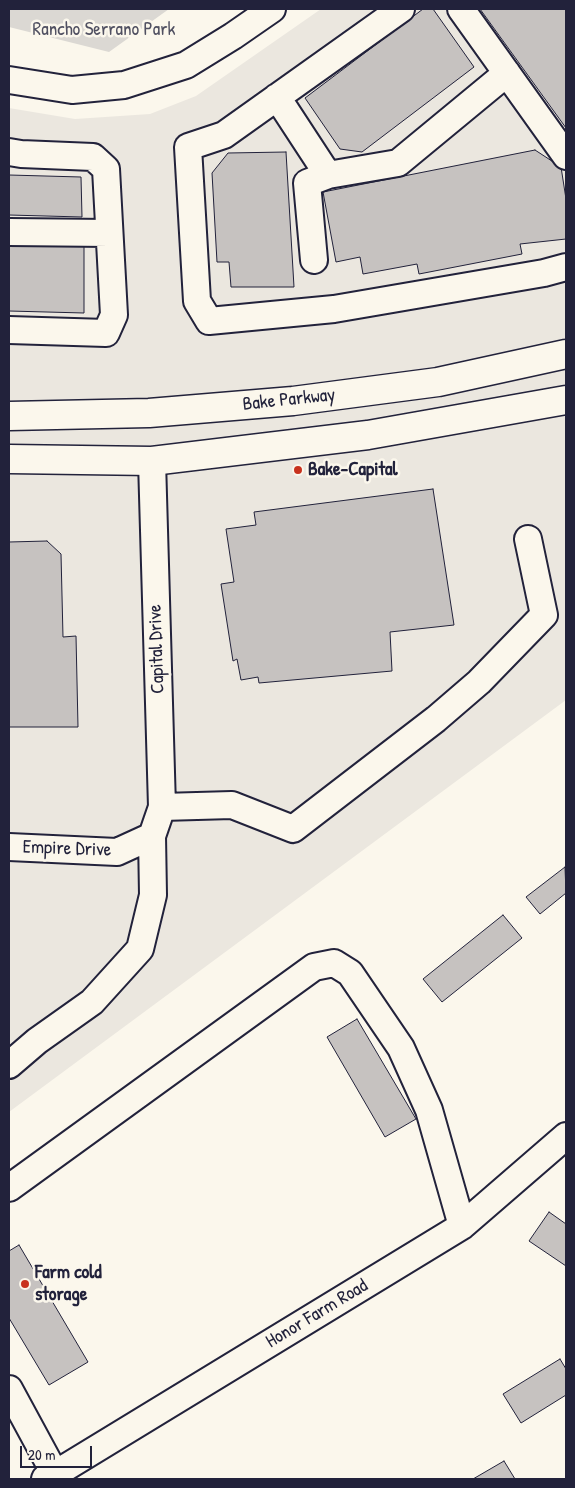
<!DOCTYPE html>
<style>
body{margin:0}
#map{position:relative;width:575px;height:1488px;overflow:hidden;background:#fbf7ec;font-family:"Patrick Hand",sans-serif}
canvas{display:block}
.frame{position:absolute;inset:0;border:10px solid #22223b;pointer-events:none}
.scale{position:absolute;left:20px;top:1446px;width:72px;height:22px;box-sizing:border-box;border:2px solid #22223b;border-top:0;padding-left:6px;font-size:15px;line-height:18px;white-space:nowrap;color:#22223b;-webkit-text-stroke:4px #fbf7ec;paint-order:stroke}
</style>
<div id="map">
<canvas width="575" height="1488"></canvas>
<div class="frame"></div>
<div class="scale">20 m</div>
</div>
<script>
const ctx = document.querySelector('canvas').getContext('2d');
ctx.lineJoin = 'round';
function fillPath(path, color) { ctx.fillStyle = color; ctx.fill(path, 'evenodd'); }
const poly = rows => new Path2D(rows.map(r => 'M' + r).join(''));
function strokePath(path, color, width, dash) { ctx.strokeStyle = color; ctx.lineWidth = width; ctx.lineCap = dash ? 'butt' : 'round'; ctx.setLineDash(dash || []); ctx.stroke(path); }
function label(font, color, halo, rows, align = 'center') {
  ctx.font = font + ' "Patrick Hand",sans-serif'; ctx.lineWidth = 5; ctx.setLineDash([]); ctx.textBaseline = 'middle'; ctx.strokeStyle = halo; ctx.fillStyle = color; for (const [text, x, y, turn = 0] of rows) {
    ctx.save(); ctx.translate(x, y); ctx.rotate((+turn || 0) * Math.PI / 180); ctx.textAlign = isNaN(turn) ? turn : align; if (halo) ctx.strokeText(text, 0, 0); ctx.fillText(text, 0, 0); ctx.restore();
  }
}
const built = poly([
 [321,9,566,9,566,700,9,1112,9,108,75,119,150,114,196,96]
]);
const green = poly([
 [9,9,169,9,109,52,9,27]
]);
const building = poly([
 [423,9,433,9,474,67,362,152,340,149,305,98,423,9],
 [480,9,566,9,566,128,480,9],
 [535,150,561,167,566,199,566,239,520,244,522,254,419,274,417,264,363,274,360,257,336,262,323,192,535,150],
 [286,152,294,287,231,287,229,262,217,262,212,173,228,153,286,152],
 [9,175,81,177,82,217,9,215,9,175],
 [9,242,84,243,84,313,9,311,9,242],
 [433,489,454,625,390,632,392,671,259,683,258,677,241,680,237,659,233,661,221,584,234,582,226,529,256,525,254,512,433,489],
 [47,541,61,554,63,637,76,636,78,727,9,727,9,542,47,541],
 [565,867,566,893,540,914,526,897,565,867],
 [503,915,522,938,442,1002,423,979,503,915],
 [357,1019,416,1119,385,1137,327,1037,357,1019],
 [549,1212,566,1224,566,1266,529,1241,549,1212],
 [19,1245,88,1362,49,1385,9,1318,9,1251,19,1245],
 [560,1359,566,1369,566,1395,521,1423,503,1394,560,1359],
 [504,1461,515,1479,473,1479,504,1461]
]);
const minor = poly([
 [401,9,224,135,188,147,197,301,209,321,334,309,544,273,566,267],
 [461,9,566,156],
 [9,80,72,90,124,85,186,65,233,36,272,9],
 [277,97,328,175,398,163,507,73],
 [9,152,21,154,93,157,106,169,114,315,106,333,9,330],
 [9,232,109,233],
 [314,260,307,183,328,175],
 [162,807,232,805,293,829,436,719,479,682,544,615,528,539],
 [9,847,117,852,152,836],
 [9,1065,37,1041,92,1002,140,949,153,895,152,836,162,807,152,461],
 [9,1188,314,967,334,963,350,973,401,1048,429,1110,462,1226],
 [9,1389,55,1474,45,1479],
 [55,1474,462,1226,566,1136]
]);
const major = poly([
 [9,416,149,413,293,401,438,382,566,354],
 [9,459,152,461,368,435,566,400]
]);
const markers = [
 [298,470,5,"#c8321e"],
 [25,1284,5,"#c8321e"]
];
const parkNames = [
 ["Rancho Serrano Park",104,30]
];
const streetNames = [
 ["Bake Parkway",289,400,-6],
 ["Capital Drive",157,649,-92],
 ["Empire Drive",67,849,2],
 ["Honor Farm Road",317,1314,-31]
];
const poiNames = [
 ["Bake-Capital",308,470],
 ["Farm cold",35,1273],
 ["storage",35,1295]
];
fillPath(built, '#ebe7df');
fillPath(green, '#dbd8d3');
fillPath(building, '#c6c2c0');
strokePath(building, '#22223b', 1);
strokePath(minor, '#22223b', 30);
strokePath(major, '#22223b', 31);
strokePath(minor, '#fbf7ec', 26);
strokePath(major, '#fbf7ec', 28);
for (const [x, y, r, color] of markers) { const dot = new Path2D(); dot.arc(x, y, r, 0, 2 * Math.PI); ctx.fillStyle = color; ctx.fill(dot); strokePath(dot, '#fbf7ec', 2); }
label('19px', '#505061', '#fbf7ec', parkNames);
label('19px', '#22223b', '#fbf7ec', streetNames);
label('bold 19px', '#22223b', '#fbf7ec', poiNames, 'left');
</script>
